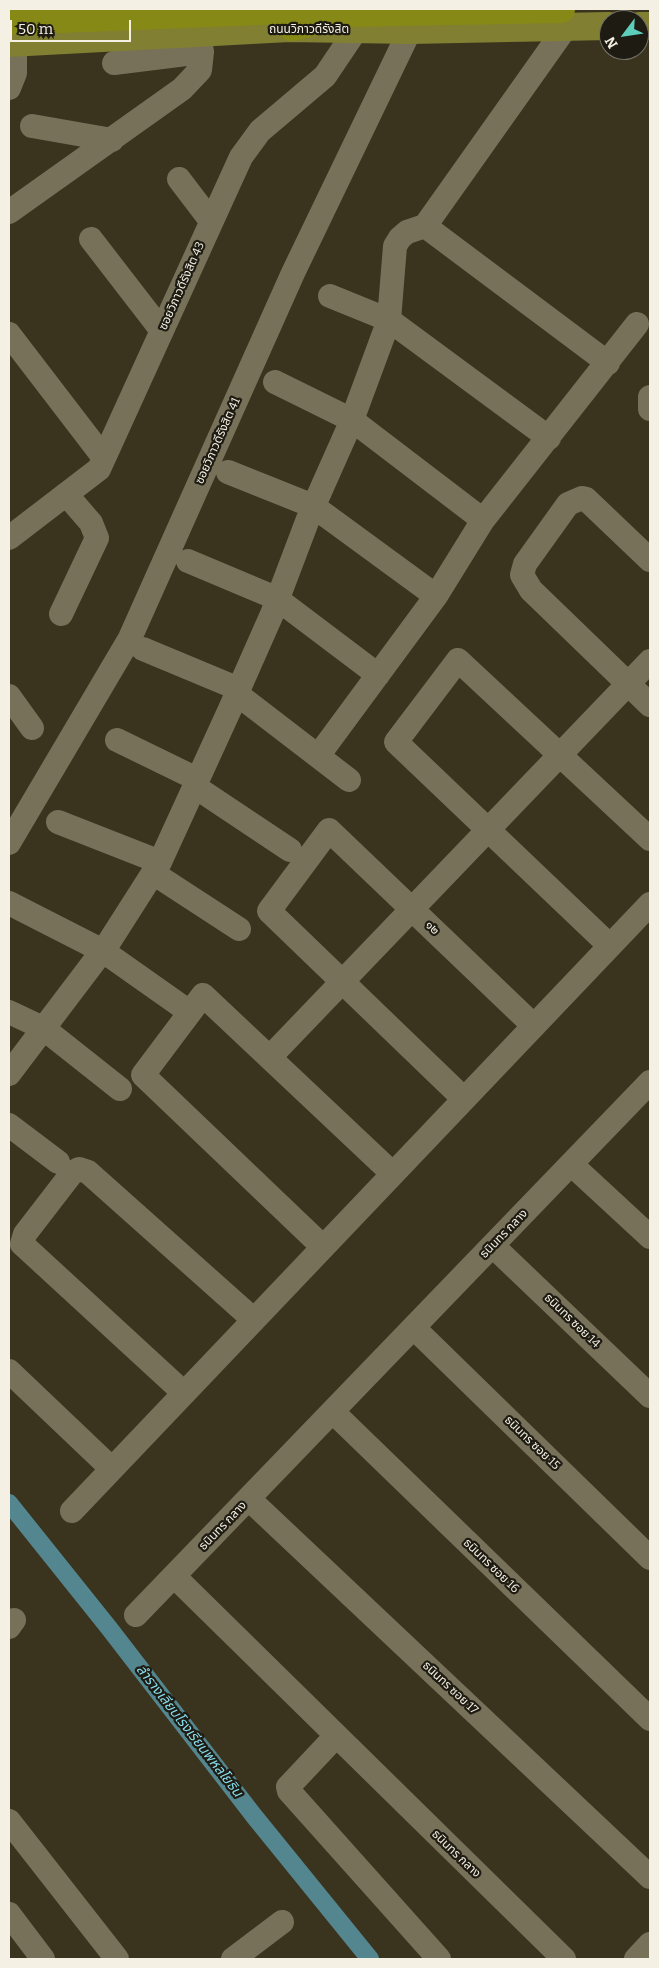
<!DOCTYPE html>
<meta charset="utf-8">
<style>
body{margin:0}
#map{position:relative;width:659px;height:1968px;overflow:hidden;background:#3a331e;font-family:Bitter,serif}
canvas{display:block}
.frame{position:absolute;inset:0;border:10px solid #f4f0e3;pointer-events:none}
.north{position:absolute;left:599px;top:10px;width:50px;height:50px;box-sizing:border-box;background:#1e1b12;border:1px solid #747066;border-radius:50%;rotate:239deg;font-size:14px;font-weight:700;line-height:20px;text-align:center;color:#f4f0e3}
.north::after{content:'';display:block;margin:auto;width:18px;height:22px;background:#5ccebb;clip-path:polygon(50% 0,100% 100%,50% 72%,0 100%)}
.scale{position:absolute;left:10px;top:20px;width:121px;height:22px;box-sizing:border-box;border:2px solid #f4f0e3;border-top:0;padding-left:6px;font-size:15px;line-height:18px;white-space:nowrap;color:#f4f0e3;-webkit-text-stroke:4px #1e1b12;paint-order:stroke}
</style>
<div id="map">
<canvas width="659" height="1968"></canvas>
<div class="frame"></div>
<div class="north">N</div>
<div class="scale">50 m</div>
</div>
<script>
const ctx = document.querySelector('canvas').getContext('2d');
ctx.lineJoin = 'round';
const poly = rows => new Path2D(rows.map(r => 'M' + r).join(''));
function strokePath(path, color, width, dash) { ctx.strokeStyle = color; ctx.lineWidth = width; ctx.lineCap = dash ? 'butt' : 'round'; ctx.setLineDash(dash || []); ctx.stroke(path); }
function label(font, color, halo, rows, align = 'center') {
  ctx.font = font + ' Bitter,"Noto Sans Thai",serif'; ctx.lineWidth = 4.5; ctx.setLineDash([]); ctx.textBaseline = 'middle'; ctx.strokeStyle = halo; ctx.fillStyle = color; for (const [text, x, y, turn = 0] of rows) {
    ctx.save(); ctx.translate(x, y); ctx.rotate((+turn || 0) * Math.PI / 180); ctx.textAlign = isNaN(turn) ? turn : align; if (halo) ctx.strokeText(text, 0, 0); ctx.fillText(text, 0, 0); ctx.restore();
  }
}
const canal = poly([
 [9,1503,109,1628,254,1816,370,1959]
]);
const minor = poly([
 [114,63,202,52],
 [9,88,15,73,15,42],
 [32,126,112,140],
 [179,179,211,221],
 [9,212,182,89,200,70,202,52,199,34],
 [425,226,566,27],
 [91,239,162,331],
 [330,296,389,320,549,438],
 [9,334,104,458],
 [275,382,352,420,483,520],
 [650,397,650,409],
 [228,472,313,506,436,596],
 [9,538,99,469,241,157,260,131,325,76,356,30],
 [650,560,586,499,582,498,568,504,525,564,522,575,531,590,650,705],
 [188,561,276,598,378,675],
 [61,614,97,538,91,523,66,494],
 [143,649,239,689],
 [237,694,349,780],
 [9,696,32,728],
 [117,740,197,779],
 [318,756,436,596,483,520,637,324],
 [194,786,290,850],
 [58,822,160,862],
 [9,843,130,638,293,273,410,30],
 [153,873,239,929],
 [9,903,103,951,181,1006],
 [610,946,396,742,458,660,650,839],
 [9,1012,43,1028,120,1089],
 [270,1057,650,661],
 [9,1074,109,942,160,862,230,709,272,614,308,519,352,420,389,320,395,246,400,238,407,232,425,226,608,363],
 [464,1099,269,911,329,830,534,1026],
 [9,1125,58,1162],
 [571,1164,650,1237],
 [493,1246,650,1396],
 [323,1247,143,1075,203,995,393,1174],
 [414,1328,650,1558],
 [9,1371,112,1469],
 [184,1393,22,1244,25,1234,72,1173,79,1169,88,1172,254,1320],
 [333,1412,650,1719],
 [249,1499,650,1877],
 [72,1511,650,904],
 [175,1577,564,1959],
 [136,1615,650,1082],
 [9,1627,14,1620],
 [336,1736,288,1787,289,1791,439,1959],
 [9,1821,117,1959],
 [9,1914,43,1959],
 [233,1959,282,1922],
 [636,1959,650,1944]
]);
const major = poly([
 [639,26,650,26],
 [9,43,289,28,410,30,609,26]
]);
const highway = poly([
 [9,21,311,9],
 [292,27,350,13,561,9]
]);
const streetNames = [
 ["ถนนวิภาวดีรังสิต",309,30],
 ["ซอยวิภาวดีรังสิต 43",182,286,-66],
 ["ซอยวิภาวดีรังสิต 41",218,441,-66],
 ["๑๒",432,928,44],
 ["ธนินทร กลาง",504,1234,-46],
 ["ธนินทร ซอย 14",572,1321,44],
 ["ธนินทร ซอย 15",532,1443,44],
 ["ธนินทร กลาง",223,1526,-46],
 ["ธนินทร ซอย 16",491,1566,44],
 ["ธนินทร ซอย 17",450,1688,43],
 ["ธนินทร กลาง",456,1854,44]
];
const waterNames = [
 ["ลำรางเลียบโรงเรียนพหลโยธิน",189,1731,52]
];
strokePath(canal, '#548690', 18);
strokePath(minor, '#78715a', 24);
strokePath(major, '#817f32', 28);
strokePath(highway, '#878917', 28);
label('12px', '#f4f0e3', '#1e1b12', streetNames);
label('italic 14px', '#87ddee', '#1e1b12', waterNames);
</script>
